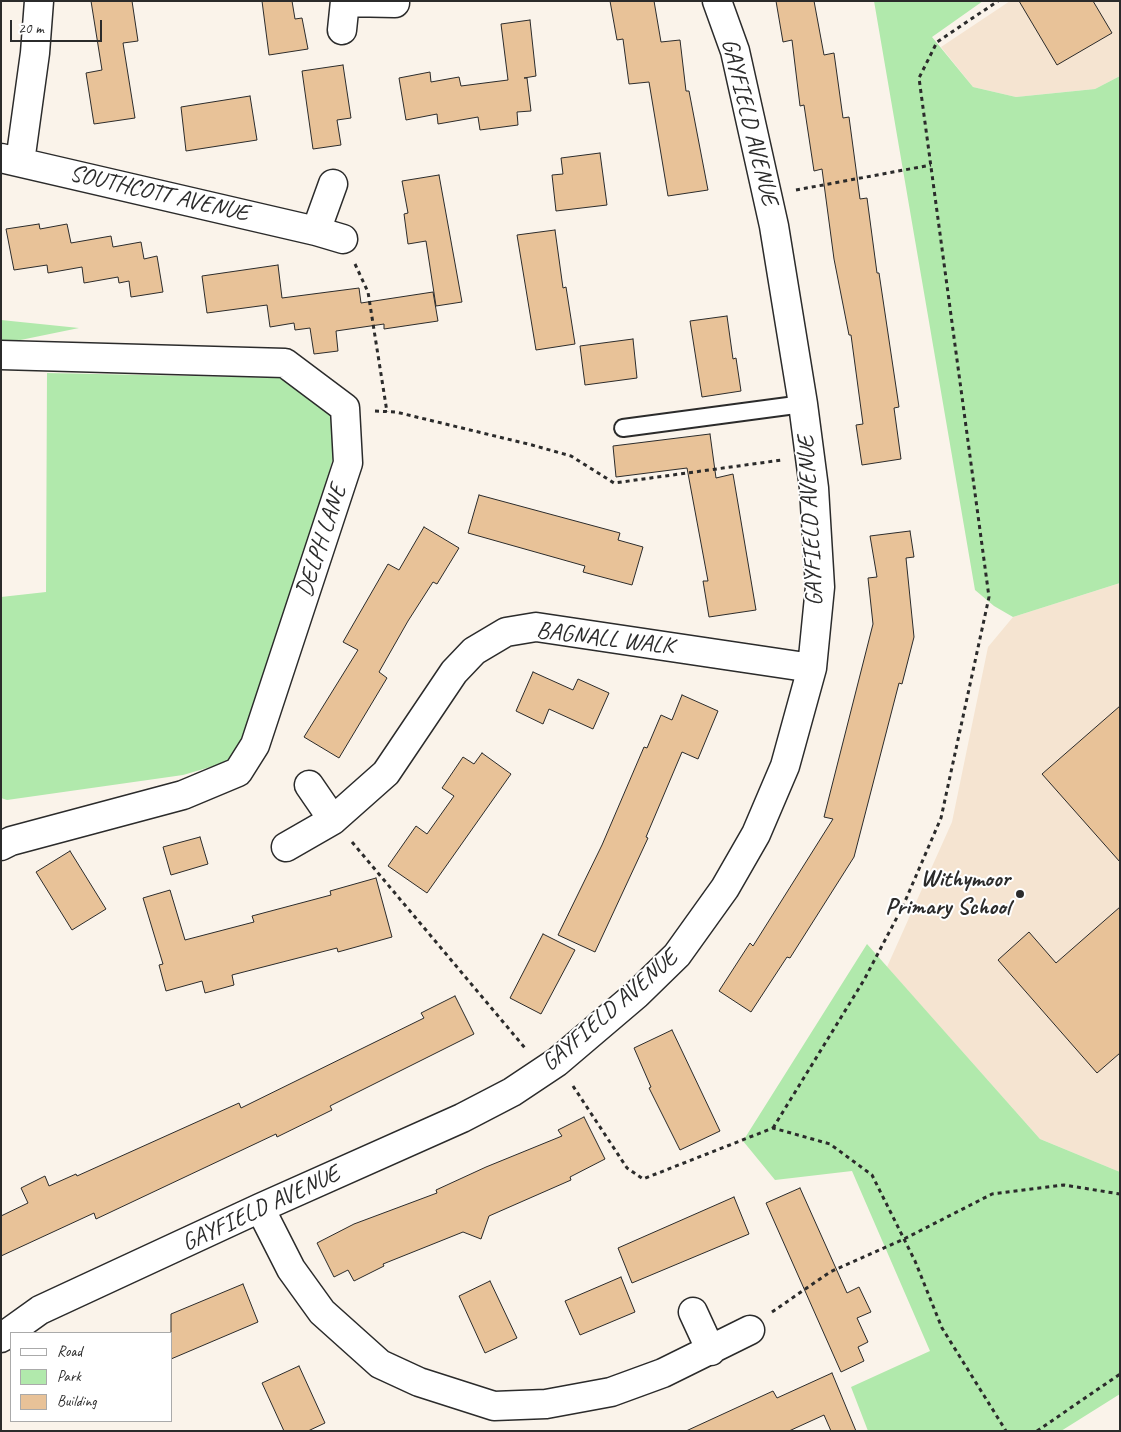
<!DOCTYPE html>
<style>
body{margin:0}
#map{position:relative;width:1121px;height:1432px;overflow:hidden;background:#faf3ea;font-family:Caveat,sans-serif}
canvas{display:block}
.frame{position:absolute;inset:0;border:2px solid #2b2b2b;pointer-events:none}
.legend{position:absolute;left:10px;top:1332px;width:162px;height:90px;box-sizing:border-box;background:#fff;border:1px solid #aaa;margin:0;padding:6px 9px;list-style:none;font-size:15px;color:#2b2b2b}
.legend li{display:flex;align-items:center;gap:10px;height:25px}
.legend b{width:25px;border:1px solid #aaa}
.scale{position:absolute;left:10px;top:20px;width:92px;height:22px;box-sizing:border-box;border:2px solid #2b2b2b;border-top:0;padding-left:6px;font-size:15px;line-height:18px;white-space:nowrap;color:#2b2b2b;-webkit-text-stroke:4px #fff;paint-order:stroke}
</style>
<div id="map">
<canvas width="1121" height="1432"></canvas>
<div class="frame"></div>
<ul class="legend">
<li><b style="height:6px;background:#fff"></b>Road</li>
<li><b style="height:14px;background:#b1e9ac"></b>Park</li>
<li><b style="height:14px;background:#e8c298"></b>Building</li>
</ul>
<div class="scale">20 m</div>
</div>
<script>
const ctx = document.querySelector('canvas').getContext('2d');
ctx.lineJoin = 'round';
function fillPath(path, color) { ctx.fillStyle = color; ctx.fill(path, 'evenodd'); }
const poly = rows => new Path2D(rows.map(r => 'M' + r).join(''));
function strokePath(path, color, width, dash) { ctx.strokeStyle = color; ctx.lineWidth = width; ctx.lineCap = dash ? 'butt' : 'round'; ctx.setLineDash(dash || []); ctx.stroke(path); }
function label(font, color, halo, rows, align = 'center') {
  ctx.font = font + ' Caveat,sans-serif'; ctx.lineWidth = 4; ctx.setLineDash([]); ctx.textBaseline = 'middle'; ctx.strokeStyle = halo; ctx.fillStyle = color; for (const [text, x, y, turn = 0] of rows) {
    ctx.save(); ctx.translate(x, y); ctx.rotate((+turn || 0) * Math.PI / 180); ctx.textAlign = isNaN(turn) ? turn : align; if (halo) ctx.strokeText(text, 0, 0); ctx.fillText(text, 0, 0); ctx.restore();
  }
}
const built = poly([
 [1010,1,1120,1,1120,76,1095,89,1016,97,973,87,941,47],
 [1120,583,1120,1172,1040,1139,887,967,952,822,988,647,1013,617]
]);
const green = poly([
 [874,1,983,1,932,37,973,87,1016,97,1095,89,1120,76,1120,583,1013,617,994,606,975,590],
 [1,320,79,328,1,344],
 [47,373,289,378,335,413,333,458,314,525,234,760,183,775,7,800,1,798,1,597,46,592],
 [867,944,1040,1139,1120,1172,1120,1394,1061,1431,868,1431,851,1387,930,1351,852,1171,775,1180,743,1141]
]);
const building = poly([
 [91,1,132,1,138,41,123,43,135,118,94,124,86,73,102,70,91,1],
 [262,1,292,1,295,19,302,18,308,49,269,55,262,1],
 [610,1,654,1,661,42,680,40,686,91,689,91,708,190,668,196,649,82,629,84,623,39,617,40,610,1],
 [776,1,814,1,824,55,834,53,843,118,849,117,860,199,867,198,877,273,879,273,899,407,894,408,901,459,862,465,856,425,863,424,851,335,849,335,834,259,822,169,814,171,804,105,800,106,792,40,783,42,776,1],
 [1019,1,1093,1,1112,33,1057,65,1019,1],
 [530,20,536,76,524,78,527,78,531,111,517,112,518,125,480,130,478,117,438,124,437,114,406,120,399,78,430,72,431,82,459,77,461,86,508,80,501,24,530,20],
 [343,65,351,118,337,120,341,145,313,149,302,71,343,65],
 [250,96,257,140,186,151,181,107,250,96],
 [600,153,607,205,556,211,552,175,563,174,561,158,600,153],
 [439,175,462,302,436,306,426,241,408,244,404,214,408,213,402,181,439,175],
 [39,224,40,229,67,224,71,243,111,236,113,247,141,242,144,259,157,256,163,292,131,297,129,281,119,283,118,277,84,283,82,267,48,273,47,265,14,270,6,229,39,224],
 [555,230,563,288,566,287,575,344,536,350,517,235,555,230],
 [278,265,282,298,359,288,361,303,433,292,438,321,384,329,384,324,336,331,338,351,314,354,310,328,295,330,294,323,270,327,267,305,207,313,202,276,278,265],
 [727,316,733,359,736,358,741,391,702,397,690,321,727,316],
 [633,339,637,378,585,385,580,346,633,339],
 [710,434,716,478,733,474,756,610,709,617,703,581,708,581,687,468,616,477,613,446,710,434],
 [479,495,620,533,618,540,643,547,632,585,583,572,585,566,468,533,479,495],
 [424,527,459,548,437,584,433,582,408,621,379,672,387,678,339,758,304,737,358,650,343,642,388,564,399,570,424,527],
 [910,531,914,557,906,558,914,637,902,684,899,683,854,857,790,958,787,957,751,1012,719,991,750,943,753,946,833,819,824,817,873,624,868,578,877,577,870,536,910,531],
 [533,672,573,690,578,679,609,693,593,729,549,709,543,724,516,711,533,672],
 [682,695,718,711,698,759,682,752,646,837,648,838,595,952,558,935,602,845,644,747,647,748,661,715,672,720,682,695],
 [1120,706,1120,862,1042,774,1120,706],
 [482,753,511,774,427,893,388,866,416,826,427,834,454,796,442,788,463,757,474,764,482,753],
 [200,837,208,864,171,875,163,847,200,837],
 [70,851,106,909,72,930,36,872,70,851],
 [376,878,392,937,338,952,337,948,232,975,234,985,205,993,202,981,166,991,159,965,163,964,143,898,170,890,185,940,254,922,252,916,331,895,330,891,376,878],
 [1120,907,1120,1053,1097,1073,998,960,1029,932,1056,963,1120,907],
 [543,934,575,950,541,1014,510,998,543,934],
 [455,996,474,1034,330,1106,332,1110,277,1137,276,1134,96,1219,94,1213,1,1256,1,1216,28,1203,21,1188,45,1176,49,1186,76,1174,77,1176,239,1103,241,1108,424,1018,421,1013,455,996],
 [672,1030,720,1131,680,1150,649,1088,651,1087,634,1048,672,1030],
 [584,1117,605,1159,570,1177,571,1180,489,1216,481,1239,463,1232,383,1264,384,1266,354,1281,348,1270,334,1277,317,1243,354,1224,437,1193,436,1190,486,1167,562,1136,558,1130,584,1117],
 [800,1188,847,1293,859,1287,871,1312,857,1318,868,1342,858,1347,864,1361,841,1372,766,1203,800,1188],
 [734,1197,749,1234,632,1283,618,1248,734,1197],
 [621,1277,635,1312,580,1335,565,1301,621,1277],
 [490,1281,517,1338,485,1353,459,1296,490,1281],
 [243,1284,258,1322,171,1359,171,1314,243,1284],
 [299,1366,325,1423,308,1431,284,1431,262,1383,299,1366],
 [832,1373,856,1431,831,1431,824,1415,789,1431,686,1431,773,1391,777,1398,832,1373]
]);
const path = poly([
 [796,190,931,165],
 [355,264,368,292,387,412],
 [375,411,396,412,532,445,571,456,614,483,782,460],
 [352,842,525,1048],
 [573,1086,627,1168,643,1179,773,1128,830,1144,872,1175,915,1261,942,1328,1006,1431],
 [773,1128,864,980,903,906,941,818,989,597,919,78,937,42,998,1],
 [772,1312,830,1272,904,1239,992,1194,1064,1185,1120,1194],
 [1037,1431,1120,1374]
]);
const service = poly([
 [623,428,803,404]
]);
const minor = poly([
 [345,2,395,3],
 [342,30,345,1],
 [1,158,316,231,343,239],
 [20,162,35,53,39,1],
 [316,231,333,184],
 [1,355,285,363,345,408,348,463,255,745,238,772,183,795,11,841,1,846],
 [309,785,333,820],
 [286,847,333,820,386,773,454,672,474,651,506,632,536,627,812,668],
 [260,1208,291,1269,322,1312,380,1364,419,1382,494,1406,546,1404,611,1392,663,1373,750,1330],
 [693,1312,711,1351],
 [1,1338,40,1310,260,1208,462,1118,512,1092,557,1062,637,994,677,955,725,888,756,834,785,766,812,668,820,587,814,488,803,404,774,226,735,51,717,1]
]);
const markers = [
 [1020,894,5,"#2b2b2b"]
];
const streetNames = [
 ["GAYFIELD AVENUE",749,122,76],
 ["SOUTHCOTT AVENUE",159,194,13],
 ["GAYFIELD AVENUE",811,521,-93],
 ["DELPH LANE",322,541,-72],
 ["BAGNALL WALK",605,639,7],
 ["GAYFIELD AVENUE",610,1011,-41],
 ["GAYFIELD AVENUE",261,1209,-25]
];
const poiNames = [
 ["Withymoor",1010,880],
 ["Primary School",1010,908]
];
fillPath(built, '#f5e4d1');
fillPath(green, '#b1e9ac');
fillPath(building, '#e8c298');
strokePath(building, '#2b2b2b', 1);
strokePath(service, '#2b2b2b', 20);
strokePath(minor, '#2b2b2b', 31);
strokePath(path, '#2b2b2b', 3, [4, 4]);
strokePath(service, '#fff', 16);
strokePath(minor, '#fff', 28);
for (const [x, y, r, color] of markers) { const dot = new Path2D(); dot.arc(x, y, r, 0, 2 * Math.PI); ctx.fillStyle = color; ctx.fill(dot); strokePath(dot, '#fff', 2); }
label('24px', '#2b2b2b', '#fff', streetNames);
label('bold 24px', '#2b2b2b', '#fff', poiNames, 'right');
</script>
